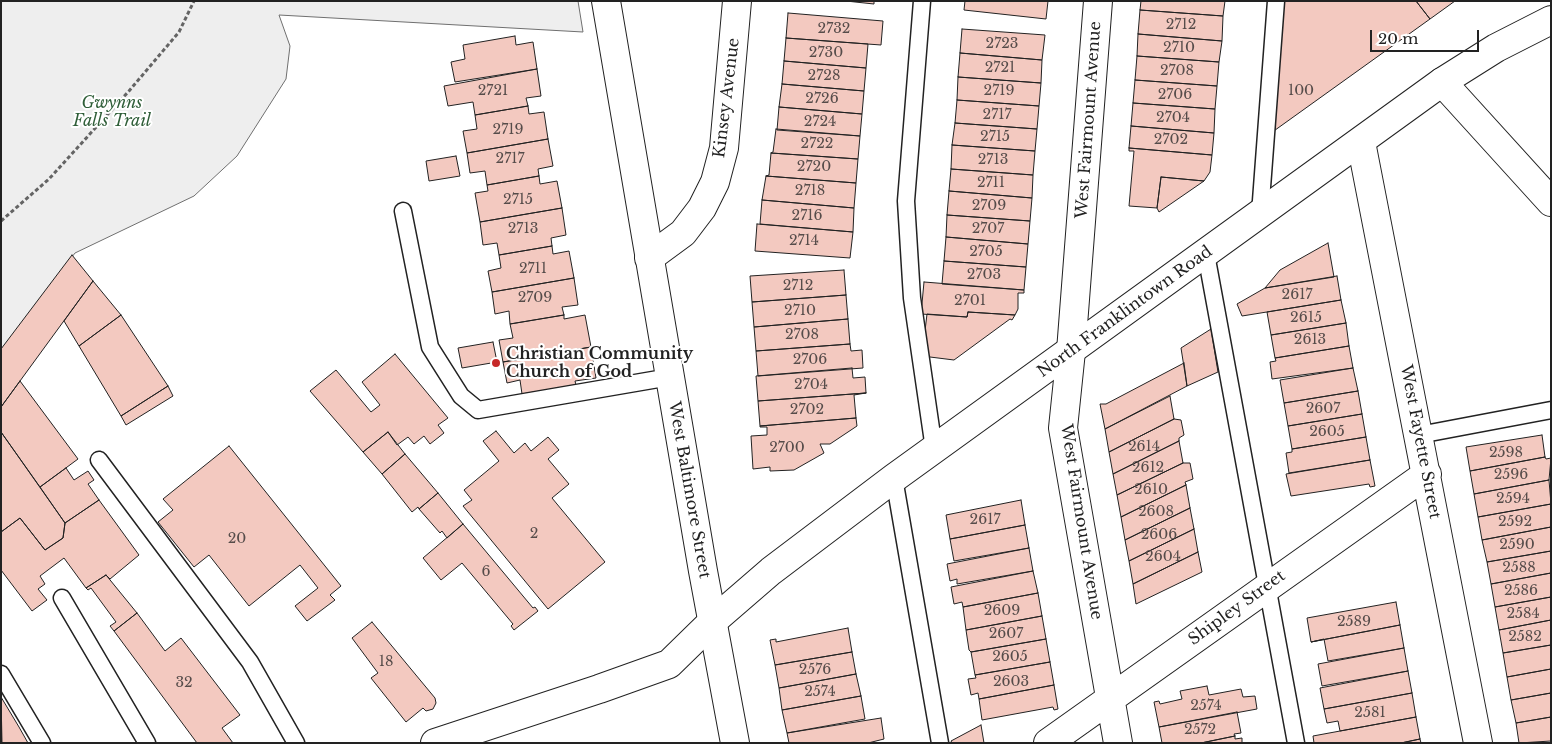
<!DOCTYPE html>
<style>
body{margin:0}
#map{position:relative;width:1552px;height:744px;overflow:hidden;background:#fff;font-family:"Libre Baskerville",serif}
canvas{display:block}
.frame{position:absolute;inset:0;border:2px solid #222;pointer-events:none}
.scale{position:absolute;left:1370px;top:30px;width:109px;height:22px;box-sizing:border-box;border:2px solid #222;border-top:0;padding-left:6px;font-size:15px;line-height:18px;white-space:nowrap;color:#222;-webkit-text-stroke:4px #fff;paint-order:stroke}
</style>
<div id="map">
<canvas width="1552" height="744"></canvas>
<div class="frame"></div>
<div class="scale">20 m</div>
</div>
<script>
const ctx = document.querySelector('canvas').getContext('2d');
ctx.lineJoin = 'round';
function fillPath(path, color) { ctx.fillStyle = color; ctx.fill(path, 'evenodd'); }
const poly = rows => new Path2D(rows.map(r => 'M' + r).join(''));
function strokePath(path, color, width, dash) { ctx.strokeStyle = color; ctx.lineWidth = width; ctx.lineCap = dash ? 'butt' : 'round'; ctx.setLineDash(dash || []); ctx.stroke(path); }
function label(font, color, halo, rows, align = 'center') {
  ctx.font = font + ' "Libre Baskerville",serif'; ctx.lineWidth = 4; ctx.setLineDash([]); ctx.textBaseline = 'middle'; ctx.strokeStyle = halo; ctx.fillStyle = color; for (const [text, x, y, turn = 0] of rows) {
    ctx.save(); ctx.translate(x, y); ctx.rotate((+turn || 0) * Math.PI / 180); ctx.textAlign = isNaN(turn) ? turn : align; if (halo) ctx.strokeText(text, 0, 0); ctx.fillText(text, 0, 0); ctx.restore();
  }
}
const green = poly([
 [1,1,578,1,583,32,279,15,290,46,286,79,237,156,194,196,75,253,1,351,1,1]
]);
const building = poly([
 [846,1,874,1,874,4,846,1],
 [965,1,1048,1,1046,19,964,10,965,1],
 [1141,1,1225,1,1223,16,1140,10,1141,1],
 [1280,1,1416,1,1430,19,1271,133,1280,1],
 [1416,1,1455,1,1430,19,1416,1],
 [1140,10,1223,16,1222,41,1138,34,1140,10],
 [788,13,883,21,881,45,786,38,788,13],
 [962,29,1045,35,1042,60,960,53,962,29],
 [1138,34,1222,41,1219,62,1137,56,1138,34],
 [515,36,516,45,533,42,537,69,455,82,451,62,465,59,463,45,515,36],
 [786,38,868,44,866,68,784,61,786,38],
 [960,53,1042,60,1041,83,958,77,960,53],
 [1137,56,1219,62,1217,86,1135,80,1137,56],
 [784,61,866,68,864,91,782,84,784,61],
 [537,69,541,96,526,98,528,106,475,115,473,102,448,106,444,86,537,69],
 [958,77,1041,83,1039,106,957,100,958,77],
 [1135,80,1217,86,1215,109,1133,103,1135,80],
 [782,84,864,91,862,114,779,107,782,84],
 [957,100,1039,106,1037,129,955,123,957,100],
 [1133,103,1215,109,1214,133,1131,126,1133,103],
 [528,106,529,114,544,112,548,139,467,153,463,131,477,129,475,115,528,106],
 [779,107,862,114,860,136,777,130,779,107],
 [955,123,1037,129,1035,151,952,145,955,123],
 [1131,126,1214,133,1212,155,1129,148,1131,126],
 [776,129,860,136,858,159,771,153,773,152,776,129],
 [548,139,553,166,538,169,539,176,487,185,485,171,470,173,467,153,548,139],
 [952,145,1035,151,1033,175,951,169,952,145],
 [1129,148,1212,155,1210,172,1204,181,1161,177,1157,208,1129,206,1134,151,1129,151,1129,148],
 [771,153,858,159,856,183,766,176,769,175,771,153],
 [456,156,460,176,429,181,426,161,456,156],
 [951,169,1033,175,1032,198,949,191,951,169],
 [539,176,540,184,557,181,562,208,480,222,475,193,488,191,487,185,539,176],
 [766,176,856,183,854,208,762,200,766,176],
 [1161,177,1204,181,1159,212,1157,208,1161,177],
 [949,191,1032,198,1030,221,947,215,949,191],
 [762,200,854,208,853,232,760,224,762,200],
 [562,208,566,235,551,238,552,246,499,255,497,243,483,245,480,222,562,208],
 [947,215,1030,221,1028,244,946,237,947,215],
 [757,224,853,232,850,258,755,251,757,224],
 [946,237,1028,244,1026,267,944,261,946,237],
 [1328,243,1334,277,1265,288,1280,270,1328,243],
 [552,246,553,254,569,251,574,278,492,292,488,271,501,268,499,255,552,246],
 [72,255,93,281,1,407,1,349,72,255],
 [944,261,1026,267,1024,290,942,284,944,261],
 [844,270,846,295,752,302,750,276,844,270],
 [1337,276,1341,300,1242,316,1237,304,1265,288,1337,276],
 [574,278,578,305,562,307,564,315,510,324,509,311,495,314,492,292,574,278],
 [93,281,121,315,79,346,64,321,93,281],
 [924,282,1024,290,1024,293,1018,293,1018,309,1015,315,968,312,967,317,921,314,924,282],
 [846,295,848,319,754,327,752,302,846,295],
 [1341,300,1346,323,1271,335,1267,312,1341,300],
 [968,312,1015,315,1012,320,1010,319,954,360,922,356,927,314,967,317,968,312],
 [121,315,168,386,121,416,79,346,121,315],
 [564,315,564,319,585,315,591,347,503,362,499,340,513,338,510,324,564,315],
 [848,319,850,344,756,351,754,327,848,319],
 [1346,323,1349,346,1275,358,1271,335,1346,323],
 [1211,329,1218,372,1187,386,1181,348,1211,329],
 [493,342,497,362,462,368,458,348,493,342],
 [850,344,851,351,862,350,863,368,758,376,756,351,850,344],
 [1349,346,1353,368,1272,379,1270,362,1276,361,1275,358,1349,346],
 [591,347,596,378,575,381,576,385,522,394,520,380,507,383,503,362,591,347],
 [395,354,448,418,438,425,444,433,430,444,424,436,414,444,408,437,397,445,388,432,363,452,310,391,336,370,371,412,380,405,362,382,395,354],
 [1184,363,1187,386,1105,429,1100,404,1106,404,1184,363],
 [852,368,853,378,865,377,866,393,758,401,756,376,852,368],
 [1353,368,1358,391,1284,403,1280,380,1353,368],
 [20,381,78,459,40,487,1,432,1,407,20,381],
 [168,386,173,396,126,425,121,416,168,386],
 [1358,391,1362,414,1288,426,1284,403,1358,391],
 [866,393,854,395,856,418,760,426,758,401,866,393],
 [1170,396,1174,419,1109,452,1105,429,1170,396],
 [1362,414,1366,437,1292,449,1288,426,1362,414],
 [856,418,857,426,830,444,820,444,824,453,794,470,770,471,770,467,753,469,751,436,767,435,767,427,760,427,760,426,856,418],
 [1174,419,1181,420,1184,435,1179,438,1179,441,1113,474,1109,452,1174,419],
 [496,431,514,453,525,443,531,451,548,437,559,450,548,459,569,484,552,498,605,562,548,609,463,506,472,500,464,490,499,461,483,441,496,431],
 [1,432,65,523,63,538,45,550,20,518,1,532,1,432],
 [388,432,405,454,382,474,363,452,388,432],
 [1542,435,1545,457,1470,471,1466,447,1542,435],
 [1366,437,1370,460,1289,473,1286,453,1292,452,1292,449,1366,437],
 [1179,441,1183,463,1117,495,1113,474,1179,441],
 [229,446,341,586,330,595,335,600,307,621,295,606,318,588,300,565,249,606,209,555,194,567,158,522,173,510,163,499,229,446],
 [405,454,438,493,419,509,418,507,412,512,382,474,405,454],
 [1545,457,1546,459,1551,458,1549,480,1474,494,1470,471,1545,457],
 [1370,460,1375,486,1370,487,1369,484,1291,496,1286,474,1370,460],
 [1183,463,1190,463,1193,479,1185,482,1186,485,1121,517,1117,495,1183,463],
 [66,468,74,480,88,471,94,480,88,484,99,500,65,523,40,487,66,468],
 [1549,480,1551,504,1478,517,1474,494,1549,480],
 [1186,485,1190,508,1125,540,1121,517,1186,485],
 [438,493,463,524,447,538,442,531,440,533,419,509,438,493],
 [99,500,139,555,110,579,106,575,86,588,64,558,40,576,45,584,38,589,47,600,32,611,1,570,1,532,20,518,45,550,63,538,65,523,99,500],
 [1021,500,1025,525,950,539,946,515,1021,500],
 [1551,504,1551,527,1482,540,1478,517,1551,504],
 [1190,508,1194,529,1129,561,1125,540,1190,508],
 [463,524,533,608,535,607,538,611,514,630,511,626,513,624,462,563,441,580,423,558,463,524],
 [1025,525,1029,548,954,561,950,539,1025,525],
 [1551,527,1551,551,1487,562,1482,540,1551,527],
 [1194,529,1198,552,1133,584,1129,561,1194,529],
 [1029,548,1033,571,957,584,957,579,950,581,947,564,1029,548],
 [1551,551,1551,573,1491,584,1487,562,1551,551],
 [1198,552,1202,572,1136,604,1133,584,1198,552],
 [1033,571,1038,593,963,607,962,602,954,604,951,587,1033,571],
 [1551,573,1551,597,1495,607,1491,584,1551,573],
 [106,575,137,613,114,631,110,626,116,622,91,588,88,590,86,588,106,575],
 [1038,593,1042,616,966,630,963,607,1038,593],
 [1551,597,1551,620,1499,630,1495,607,1551,597],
 [1396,602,1400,625,1311,642,1307,618,1396,602],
 [137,613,165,651,181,638,240,715,222,728,233,743,197,743,114,631,137,613],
 [1042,616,1046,639,971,652,969,650,966,630,1042,616],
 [1551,620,1551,645,1503,653,1499,630,1551,620],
 [372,622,435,698,436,703,433,709,426,711,423,708,406,722,371,678,378,673,352,638,372,622],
 [1400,625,1404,648,1328,661,1324,639,1311,642,1400,625],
 [848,628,852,652,775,665,770,640,776,639,776,642,848,628],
 [1046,639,1050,662,975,675,971,652,1046,639],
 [1551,645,1551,669,1507,677,1503,653,1551,645],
 [1404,648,1408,671,1322,686,1318,664,1404,648],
 [852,652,856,674,779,688,775,665,852,652],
 [1050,662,1054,685,979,699,978,693,971,695,968,679,976,678,975,675,1050,662],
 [1551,669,1551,693,1511,700,1507,677,1551,669],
 [1408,671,1412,693,1324,709,1320,688,1408,671],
 [856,674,861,696,782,710,779,688,856,674],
 [1054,685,1058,709,1054,710,1053,707,982,720,979,699,1054,685],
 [1207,686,1209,695,1241,689,1243,697,1255,696,1257,709,1159,727,1154,702,1159,701,1160,704,1182,699,1180,691,1207,686],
 [1412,693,1416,717,1340,731,1338,721,1327,723,1324,709,1412,693],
 [1551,693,1551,717,1516,723,1511,700,1551,693],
 [861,696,865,719,787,733,782,710,861,696],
 [1,697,19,727,28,743,2,743,1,697],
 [1237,712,1241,733,1234,734,1235,736,1201,743,1162,743,1159,727,1237,712],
 [1416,717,1420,739,1401,743,1314,743,1313,736,1416,717],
 [1551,717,1551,741,1519,743,1516,723,1551,717],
 [881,718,884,739,868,743,789,743,787,733,881,718],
 [981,725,984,743,952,743,951,741,981,725],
 [1235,736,1235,739,1242,738,1242,743,1201,743,1235,736],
 [1420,739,1421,743,1401,743,1420,739]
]);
const path = poly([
 [1,221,49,179,129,91,179,32,194,1]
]);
const service = poly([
 [922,1,906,201,912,298,934,449],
 [403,211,430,347,461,396,478,410,670,377],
 [1260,214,1276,1],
 [1206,254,1296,743],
 [1419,435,1551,410],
 [99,460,250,662,296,743],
 [894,478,940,743],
 [62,598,147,743],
 [1,674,42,743]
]);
const minor = poly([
 [1098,1,1071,351,1063,428,1118,743],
 [1442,82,1551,202],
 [1361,142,1478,743],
 [649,258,683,233,702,208,715,182,724,148,737,1],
 [435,743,599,689,669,664,712,622],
 [1048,743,1427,474]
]);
const tertiary = poly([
 [712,622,771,571,894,478,1442,82,1496,48,1551,20]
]);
const secondary = poly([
 [606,1,703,571,735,743]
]);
const markers = [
 [496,363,5,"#c62828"]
];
const numberNames = [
 ["2712",1181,25],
 ["2732",834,29],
 ["2723",1002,44],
 ["2710",1179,48],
 ["2730",826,53],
 ["2721",1000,68],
 ["2708",1177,71],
 ["2728",824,76],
 ["2721",493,91],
 ["2719",999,91],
 ["100",1301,91],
 ["2706",1175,95],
 ["2726",822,99],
 ["2717",997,115],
 ["2704",1173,118],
 ["2724",820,122],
 ["2719",508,130],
 ["2715",995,137],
 ["2702",1171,140],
 ["2722",817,144],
 ["2717",510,159],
 ["2713",993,160],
 ["2720",814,167],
 ["2711",991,183],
 ["2718",810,191],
 ["2715",518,200],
 ["2709",989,206],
 ["2716",807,216],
 ["2713",523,229],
 ["2707",988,229],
 ["2714",804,241],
 ["2705",986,252],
 ["2711",533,269],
 ["2703",984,275],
 ["2712",798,286],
 ["2617",1297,295],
 ["2709",535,298],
 ["2701",970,301],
 ["2710",800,311],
 ["2615",1306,318],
 ["2708",802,335],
 ["2613",1310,340],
 ["2706",810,360],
 ["2704",811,385],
 ["2607",1323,409],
 ["2702",807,410],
 ["2605",1327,432],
 ["2614",1144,447],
 ["2700",787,448],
 ["2598",1506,453],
 ["2612",1148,468],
 ["2596",1511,475],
 ["2610",1151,490],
 ["2594",1513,499],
 ["2608",1156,512],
 ["2617",985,520],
 ["2592",1515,522],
 ["2",534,534],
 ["2606",1159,535],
 ["20",237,539],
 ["2590",1517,545],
 ["2604",1163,557],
 ["2588",1519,568],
 ["6",486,572],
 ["2586",1521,591],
 ["2609",1002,611],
 ["2584",1523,614],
 ["2589",1354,622],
 ["2607",1006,634],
 ["2582",1525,637],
 ["2605",1010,657],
 ["18",386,662],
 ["2576",815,670],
 ["2603",1011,682],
 ["32",184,683],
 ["2574",820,692],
 ["2574",1206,706],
 ["2581",1370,713],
 ["2572",1200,730]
];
const streetNames = [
 ["Kinsey Avenue",727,98,-83],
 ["West Fairmount Avenue",1089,120,-86],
 ["North Franklintown Road",1125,312,-36],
 ["West Fayette Street",1420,442,79],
 ["West Baltimore Street",689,490,80],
 ["West Fairmount Avenue",1081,522,81],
 ["Shipley Street",1237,608,-36]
];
const parkNames = [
 ["Gwynns",112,103],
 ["Falls Trail",112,121]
];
const poiNames = [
 ["Christian Community",506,354],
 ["Church of God",506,372]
];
fillPath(green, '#eee');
strokePath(green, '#6f6f6f', 1);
fillPath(building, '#f3c9c0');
strokePath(building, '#222', 1);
strokePath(service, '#222', 19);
strokePath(minor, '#222', 30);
strokePath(tertiary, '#222', 30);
strokePath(secondary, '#222', 30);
strokePath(path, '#646464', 3, [4, 2.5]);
strokePath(service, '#fff', 16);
strokePath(minor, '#fff', 28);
strokePath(tertiary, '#fff', 28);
strokePath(secondary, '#fff', 28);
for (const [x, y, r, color] of markers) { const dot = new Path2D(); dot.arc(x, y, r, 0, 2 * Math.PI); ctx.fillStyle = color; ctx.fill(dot); strokePath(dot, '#fff', 2); }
label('14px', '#564c4a', null, numberNames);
label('16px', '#222', '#fff', streetNames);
label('italic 16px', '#2f5e38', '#fff', parkNames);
label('bold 16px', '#222', '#fff', poiNames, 'left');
</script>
